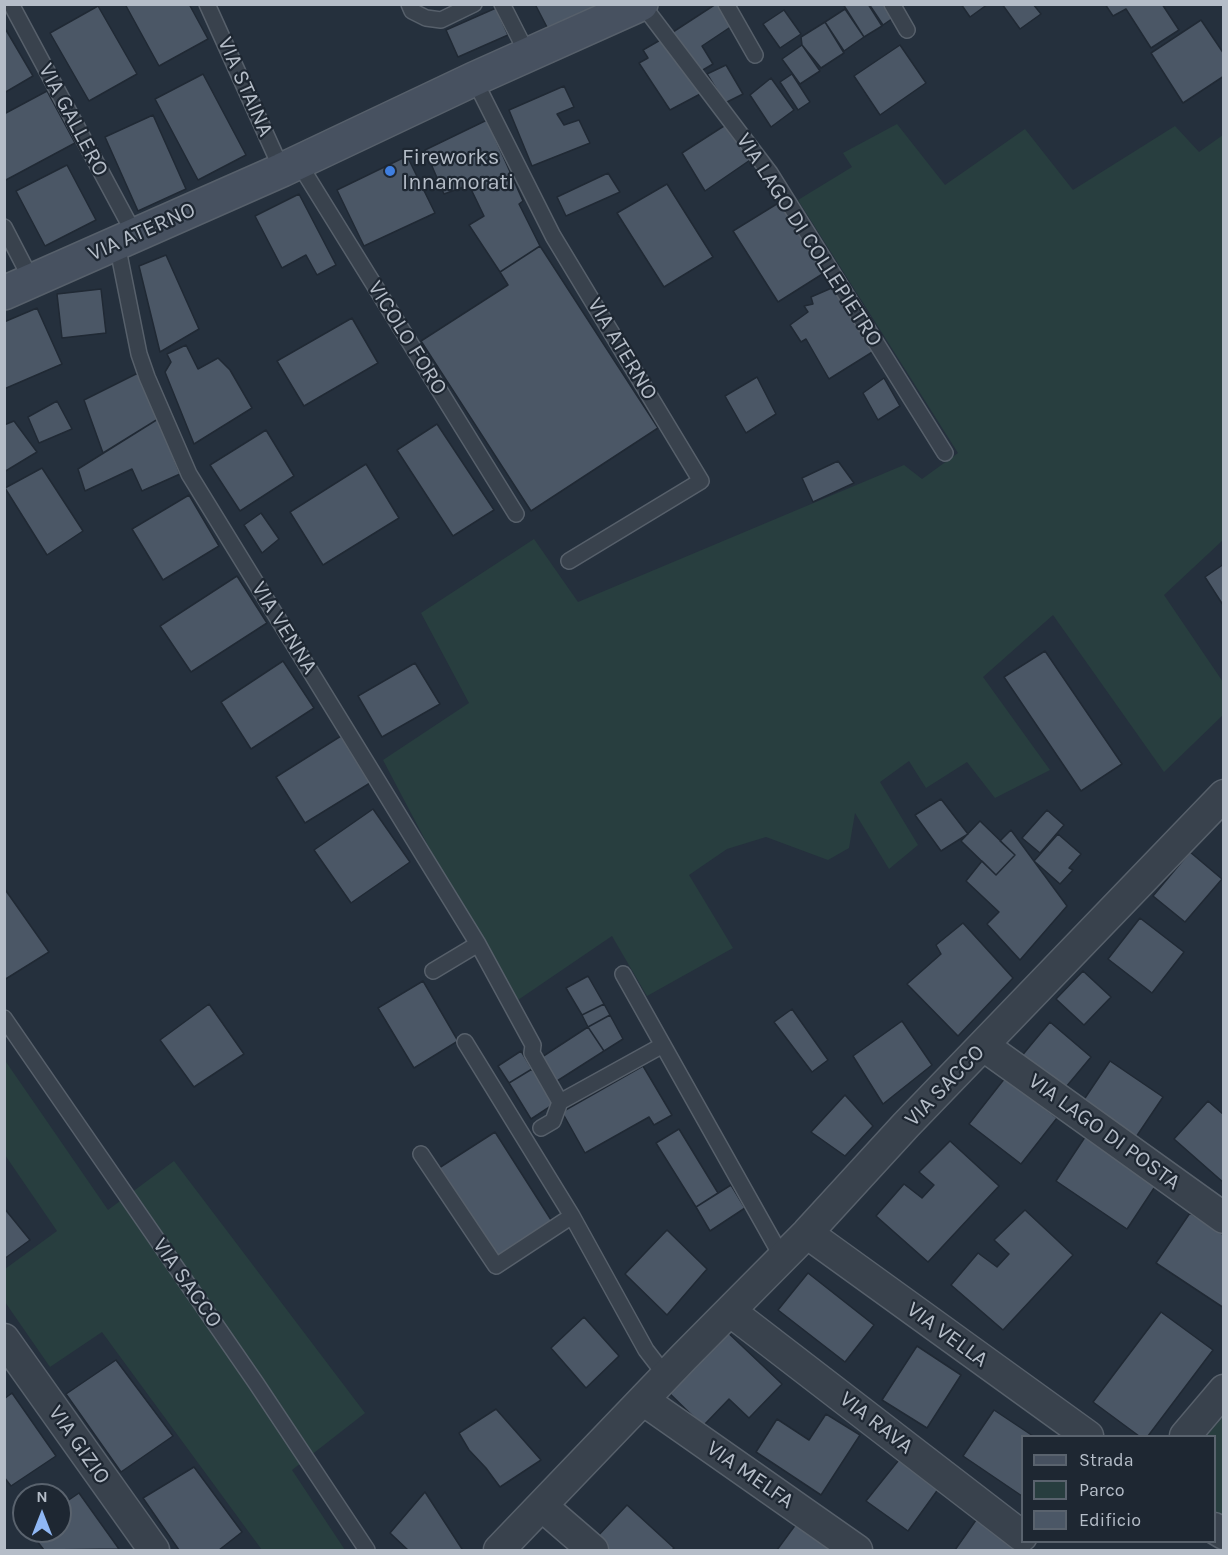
<!DOCTYPE html>
<style>
body{margin:0}
#map{position:relative;width:1228px;height:1555px;overflow:hidden;background:#25303d;font-family:Karla,sans-serif}
canvas{display:block}
.frame{position:absolute;inset:0;border:6px solid #b5bdc8;pointer-events:none}
.legend{position:absolute;left:1021px;top:1435px;width:195px;height:108px;box-sizing:border-box;background:#1e2732;border:2px solid #5a636e;margin:0;padding:8px 10px;list-style:none;font-size:18px;color:#b5bdc8}
.legend li{display:flex;align-items:center;gap:12px;height:30px}
.legend b{width:30px;border:2px solid #5a636e}
.north{position:absolute;left:12px;top:1483px;width:60px;height:60px;box-sizing:border-box;background:#1e2732;border:2px solid #5a636e;border-radius:50%;rotate:0deg;font-size:16px;font-weight:700;line-height:24px;text-align:center;color:#b5bdc8}
.north::after{content:'';display:block;margin:auto;width:21px;height:27px;background:#8fb7f4;clip-path:polygon(50% 0,100% 100%,50% 72%,0 100%)}
</style>
<div id="map">
<canvas width="1228" height="1555"></canvas>
<div class="frame"></div>
<ul class="legend">
<li><b style="height:8px;background:#475160"></b>Strada</li>
<li><b style="height:16px;background:#283e3f"></b>Parco</li>
<li><b style="height:16px;background:#4b5766"></b>Edificio</li>
</ul>
<div class="north">N</div>
</div>
<script>
const ctx = document.querySelector('canvas').getContext('2d');
ctx.lineJoin = 'round';
function fillPath(path, color) { ctx.fillStyle = color; ctx.fill(path, 'evenodd'); }
const poly = rows => new Path2D(rows.map(r => 'M' + r).join(''));
function strokePath(path, color, width, dash) { ctx.strokeStyle = color; ctx.lineWidth = width; ctx.lineCap = dash ? 'butt' : 'round'; ctx.setLineDash(dash || []); ctx.stroke(path); }
function label(font, color, halo, rows, align = 'center') {
  ctx.font = font + ' Karla,sans-serif'; ctx.lineWidth = 4.5; ctx.setLineDash([]); ctx.textBaseline = 'middle'; ctx.strokeStyle = halo; ctx.fillStyle = color; for (const [text, x, y, turn = 0] of rows) {
    ctx.save(); ctx.translate(x, y); ctx.rotate((+turn || 0) * Math.PI / 180); ctx.textAlign = isNaN(turn) ? turn : align; if (halo) ctx.strokeText(text, 0, 0); ctx.fillText(text, 0, 0); ctx.restore();
  }
}
const green = poly([
 [897,124,945,185,1025,129,1073,190,1175,126,1199,152,1223,135,1223,540,1164,595,1223,682,1223,715,1164,772,1053,615,983,677,1050,770,995,798,967,762,926,788,909,761,880,782,918,845,889,869,855,813,849,848,828,860,766,837,727,849,689,875,733,948,647,996,612,936,515,1002,461,908,383,760,469,703,421,613,534,539,578,602,904,465,922,479,958,453,798,200,852,167,843,153],
 [4,1059,108,1210,174,1161,365,1413,292,1470,345,1550,262,1550,102,1332,50,1367,5,1302,5,1269,57,1231,5,1155],
 [1223,1416,1223,1524,1215,1518,1214,1436,1207,1436]
]);
const building = poly([
 [125,4,189,4,208,39,159,66,125,4],
 [535,4,596,4,597,7,549,31,535,4],
 [716,4,722,4,735,24,702,46,713,64,696,74,673,32,716,4],
 [843,4,868,4,882,26,864,37,843,4],
 [869,4,888,4,896,16,883,25,869,4],
 [961,4,988,4,970,17,961,4],
 [1002,4,1033,4,1041,14,1020,29,1002,4],
 [1105,4,1162,4,1179,30,1151,48,1126,9,1113,16,1105,4],
 [98,6,137,74,89,101,50,33,98,6],
 [496,8,508,35,458,57,446,30,496,8],
 [845,9,864,37,844,51,825,22,845,9],
 [784,10,801,34,780,48,763,24,784,10],
 [1201,20,1224,54,1224,76,1183,103,1151,53,1201,20],
 [825,22,844,53,821,68,802,45,801,37,825,22],
 [6,30,33,76,4,93,4,31,6,30],
 [669,35,704,92,670,110,639,63,648,58,643,50,669,35],
 [802,45,820,71,800,84,782,59,802,45],
 [900,45,926,83,880,115,854,76,900,45],
 [726,65,743,94,725,103,707,74,726,65],
 [203,74,246,155,198,180,155,99,203,74],
 [792,74,810,102,798,110,780,82,792,74],
 [771,78,794,110,771,127,750,95,771,78],
 [564,86,574,107,557,114,564,125,579,120,590,143,532,166,509,110,564,86],
 [47,91,75,143,4,181,4,114,47,91],
 [153,115,186,189,138,211,105,137,153,115],
 [487,120,523,201,519,204,540,246,500,272,469,225,484,216,469,185,444,194,425,150,487,120],
 [727,124,753,158,705,191,682,153,727,124],
 [407,156,435,213,364,246,337,190,407,156],
 [67,165,96,220,45,246,16,191,67,165],
 [608,173,620,192,566,216,557,197,608,173],
 [667,184,713,257,664,287,617,213,667,184],
 [299,194,336,265,317,275,306,255,282,268,255,216,299,194],
 [780,202,824,273,778,302,733,231,780,202],
 [540,246,658,428,531,511,421,341,508,285,500,272,540,246],
 [166,255,199,329,160,352,139,266,166,255],
 [834,287,874,351,829,379,806,339,801,342,790,325,808,312,804,306,813,304,811,297,834,287],
 [101,289,106,333,62,338,57,294,101,289],
 [37,308,62,364,4,389,4,322,37,308],
 [352,318,378,363,304,406,277,361,352,318],
 [186,345,198,369,218,358,230,370,252,408,194,444,165,372,171,362,167,354,186,345],
 [138,373,158,419,103,453,84,400,138,373],
 [757,377,776,414,746,433,725,396,757,377],
 [884,378,900,406,878,420,863,393,884,378],
 [57,401,72,429,39,443,28,417,57,401],
 [158,419,180,474,142,491,132,469,85,491,78,469,158,419],
 [14,421,37,452,4,472,4,425,14,421],
 [437,424,494,510,453,536,397,450,437,424],
 [266,430,294,476,240,511,210,465,266,430],
 [838,461,854,483,813,502,802,478,838,461],
 [366,464,399,518,323,565,290,512,366,464],
 [42,468,83,531,47,555,5,488,42,468],
 [189,495,219,546,163,580,132,529,189,495],
 [261,513,279,539,262,553,244,525,261,513],
 [1224,564,1224,605,1223,605,1205,577,1224,564],
 [237,576,267,623,191,672,160,626,237,576],
 [1045,651,1122,764,1081,791,1004,677,1045,651],
 [283,661,314,708,251,749,221,702,283,661],
 [415,663,440,704,382,737,358,696,415,663],
 [341,736,370,783,305,823,276,777,341,736],
 [941,799,968,834,941,851,915,815,941,799],
 [373,809,410,862,351,903,314,850,373,809],
 [1047,810,1064,825,1040,853,1022,838,1047,810],
 [980,821,1015,855,996,875,961,841,980,821],
 [1011,830,1067,906,1020,960,987,924,999,912,966,881,982,861,996,875,1015,855,1000,841,1011,830],
 [1058,834,1081,854,1069,868,1073,870,1060,884,1034,861,1058,834],
 [1190,852,1222,879,1185,922,1153,896,1190,852],
 [4,888,49,952,4,980,4,888],
 [1140,918,1184,952,1152,993,1108,959,1140,918],
 [963,923,1013,978,958,1036,907,984,941,954,936,945,963,923],
 [1083,971,1111,997,1084,1025,1056,999,1083,971],
 [588,976,604,1004,582,1015,566,988,588,976],
 [423,981,458,1041,414,1068,378,1008,423,981],
 [209,1004,244,1054,194,1087,160,1040,209,1004],
 [604,1004,610,1015,588,1027,582,1015,604,1004],
 [792,1009,828,1060,812,1072,774,1022,792,1009],
 [610,1015,623,1039,604,1051,588,1027,610,1015],
 [902,1021,932,1065,883,1104,853,1056,902,1021],
 [1050,1022,1091,1057,1061,1093,1020,1058,1050,1022],
 [588,1027,604,1051,557,1081,542,1057,588,1027],
 [521,1051,532,1069,509,1083,498,1066,521,1051],
 [1110,1061,1163,1097,1134,1140,1081,1104,1110,1061],
 [643,1066,672,1115,654,1125,649,1117,585,1153,562,1112,643,1066],
 [532,1069,554,1104,531,1119,509,1083,532,1069],
 [1005,1078,1057,1118,1021,1164,969,1124,1005,1078],
 [845,1095,873,1126,845,1156,811,1132,845,1095],
 [1208,1101,1224,1115,1224,1183,1174,1139,1208,1101],
 [679,1129,718,1193,696,1207,656,1143,679,1129],
 [1089,1131,1160,1179,1127,1229,1056,1181,1089,1131],
 [495,1132,553,1223,498,1258,439,1168,495,1132],
 [950,1141,999,1186,928,1262,876,1216,904,1184,922,1198,934,1185,919,1172,950,1141],
 [731,1185,745,1208,710,1231,696,1207,731,1185],
 [4,1208,30,1240,4,1259,4,1208],
 [1025,1210,1073,1255,1003,1330,951,1285,978,1253,997,1267,1009,1254,994,1240,1025,1210],
 [1190,1213,1224,1235,1224,1308,1156,1263,1190,1213],
 [667,1230,707,1269,667,1315,625,1274,667,1230],
 [808,1273,874,1325,845,1362,778,1310,808,1273],
 [1161,1312,1213,1350,1148,1436,1139,1436,1093,1402,1161,1312],
 [584,1317,619,1356,586,1388,551,1348,584,1317],
 [722,1327,782,1384,749,1418,729,1399,703,1426,664,1388,722,1327],
 [917,1346,961,1375,927,1428,882,1400,917,1346],
 [116,1360,173,1436,121,1472,66,1394,116,1360],
 [12,1393,56,1456,11,1486,4,1477,4,1399,12,1393],
 [496,1409,541,1460,500,1487,486,1468,469,1450,459,1433,496,1409],
 [994,1410,1033,1436,1022,1436,1022,1496,963,1456,994,1410],
 [826,1414,860,1435,821,1495,756,1452,777,1419,809,1440,826,1414],
 [906,1451,944,1481,908,1531,866,1501,906,1451],
 [194,1467,242,1532,219,1550,179,1550,143,1498,194,1467],
 [425,1492,462,1549,461,1550,408,1550,390,1533,425,1492],
 [79,1493,119,1549,44,1550,29,1531,60,1531,60,1506,79,1493],
 [627,1505,674,1548,672,1550,607,1550,595,1539,627,1505],
 [981,1513,1032,1550,955,1550,981,1513],
 [799,1520,843,1550,777,1550,799,1520]
]);
const lane = poly([
 [11,4,135,235],
 [207,4,282,170],
 [409,4,412,11,426,18,441,20,474,4],
 [502,4,528,55],
 [642,4,770,173,945,453],
 [726,4,755,55],
 [892,4,907,30],
 [474,79,553,236,701,481,569,561],
 [298,162,516,514],
 [4,227,32,281],
 [117,244,139,354,147,377,189,474,478,944,433,971],
 [478,944,533,1045,532,1053,560,1102],
 [623,974,782,1257],
 [4,1018,256,1383,367,1550],
 [465,1042,572,1216,646,1350,666,1376],
 [541,1128,553,1121,560,1102,663,1045],
 [421,1154,496,1266,572,1216]
]);
const street = poly([
 [984,1046,1224,1218],
 [807,1233,1088,1436],
 [730,1311,1022,1536],
 [4,1339,154,1550],
 [643,1400,857,1550],
 [1185,1436,1224,1390],
 [542,1506,593,1550],
 [1214,1528,1224,1534],
 [499,1550,684,1357,807,1233,906,1125,1224,795]
]);
const secondary = poly([
 [4,293,282,170,474,79,641,4]
]);
const markers = [
 [390,171,6,"#3f7fe0"]
];
const streetNames = [
 ["VIA STAINA",245,87,66],
 ["VIA GALLERO",73,120,62],
 ["VIA ATERNO",142,232,-24],
 ["VIA LAGO DI COLLEPIETRO",809,240,57],
 ["VICOLO FORO",407,338,58],
 ["VIA ATERNO",622,349,59],
 ["VIA VENNA",284,628,58],
 ["VIA SACCO",945,1086,-46],
 ["VIA LAGO DI POSTA",1104,1132,36],
 ["VIA SACCO",187,1283,55],
 ["VIA VELLA",947,1335,36],
 ["VIA RAVA",876,1423,38],
 ["VIA GIZIO",79,1445,55],
 ["VIA MELFA",750,1475,35]
];
const poiNames = [
 ["Fireworks",402,158],
 ["Innamorati",402,183]
];
fillPath(green, '#283e3f');
fillPath(building, '#4b5766');
strokePath(building, '#202934', 1.5);
strokePath(lane, '#57606b', 18);
strokePath(street, '#57606b', 33);
strokePath(secondary, '#57606b', 36);
strokePath(lane, '#39424d', 15);
strokePath(street, '#39424d', 30);
strokePath(secondary, '#475160', 33);
for (const [x, y, r, color] of markers) { const dot = new Path2D(); dot.arc(x, y, r, 0, 2 * Math.PI); ctx.fillStyle = color; ctx.fill(dot); strokePath(dot, '#1e2732', 2); }
label('22px', '#b5bdc8', '#1e2732', streetNames);
label('22px', '#b5bdc8', '#1e2732', poiNames, 'left');
</script>
